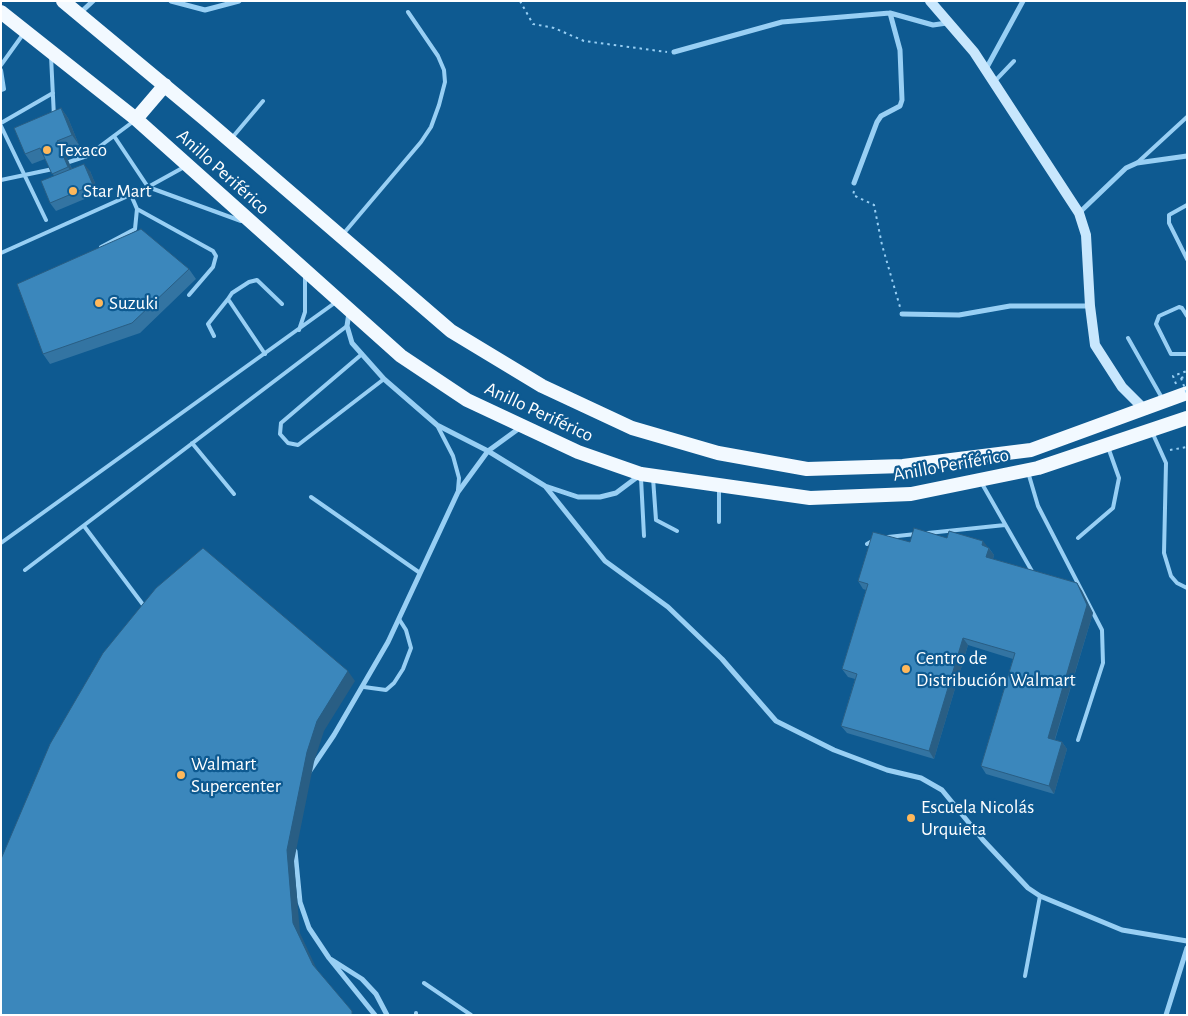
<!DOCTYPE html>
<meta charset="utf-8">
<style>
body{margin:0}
#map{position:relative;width:1188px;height:1016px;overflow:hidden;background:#0e5a91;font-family:"Alegreya Sans",sans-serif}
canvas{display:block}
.frame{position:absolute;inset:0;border:2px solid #fff;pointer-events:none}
</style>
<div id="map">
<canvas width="1188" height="1016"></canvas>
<div class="frame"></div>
</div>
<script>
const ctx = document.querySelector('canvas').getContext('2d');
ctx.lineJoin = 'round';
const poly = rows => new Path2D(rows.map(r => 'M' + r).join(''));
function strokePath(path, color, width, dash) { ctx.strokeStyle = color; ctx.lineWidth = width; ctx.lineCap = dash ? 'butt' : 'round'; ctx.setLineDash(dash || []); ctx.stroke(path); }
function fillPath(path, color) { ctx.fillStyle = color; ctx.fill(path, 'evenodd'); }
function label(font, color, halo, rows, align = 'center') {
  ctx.font = font + ' "Alegreya Sans",sans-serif'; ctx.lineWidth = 4.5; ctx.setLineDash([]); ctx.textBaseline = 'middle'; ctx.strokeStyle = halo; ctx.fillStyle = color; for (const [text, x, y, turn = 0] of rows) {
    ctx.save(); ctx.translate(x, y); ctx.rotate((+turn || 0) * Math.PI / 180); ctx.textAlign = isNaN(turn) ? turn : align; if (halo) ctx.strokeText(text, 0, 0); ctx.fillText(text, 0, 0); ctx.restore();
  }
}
const path = poly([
 [520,1,533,24,554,28,584,41,667,52],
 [854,191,853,195,874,205,882,245,900,307],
 [1181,378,1187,376],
 [1176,384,1173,376,1187,371],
 [1170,450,1187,447]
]);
const service = poly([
 [51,56,54,117],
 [1,65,24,33],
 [1,70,4,89,1,90],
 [994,82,1014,61],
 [1,123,53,93],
 [1,126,46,220],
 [114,136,148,187,241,221],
 [231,139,263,101],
 [70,149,75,153,85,156],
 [69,162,87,156,134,121],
 [1137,163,1187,117],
 [1,180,53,169],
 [1187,205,1169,215,1169,223,1187,259],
 [137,209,213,251,216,256,213,267,189,295],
 [344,233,421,142,431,127,439,105,445,82,444,70,438,56,408,12],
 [101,247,135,229,137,209,131,195],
 [1,253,148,187,186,166],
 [1187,316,1182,308,1179,307,1159,316,1156,324,1171,354,1187,354],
 [299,330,305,312,305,276],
 [214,336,208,324,228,299],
 [1128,338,1162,398],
 [265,354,228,299,232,293,249,282,257,280,282,304],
 [362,354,281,423,280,434,288,443,298,445,384,379],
 [437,425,453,456,459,478,458,490],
 [1152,432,1166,463,1164,553,1171,576,1177,583,1187,588],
 [192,443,234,494],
 [1028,472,1038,506,1102,630,1103,663,1078,740],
 [641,478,644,536],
 [653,478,656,520,677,531],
 [981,482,1033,573],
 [719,488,719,522],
 [311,497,420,573],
 [84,526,144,606],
 [928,533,1005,525],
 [888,537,916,534],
 [1078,538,1113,508,1119,478,1108,447],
 [1,543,336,302],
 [867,544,874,540],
 [25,570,347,326],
 [364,687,386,690,394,683,403,669,411,648,406,630,399,619],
 [1025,976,1040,896],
 [424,983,471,1015],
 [416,1013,416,1015]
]);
const minor = poly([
 [171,1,205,10,239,1],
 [79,14,93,1],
 [674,52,782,22,890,13,933,25,947,23],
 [986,69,1023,1],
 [854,183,877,122,881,116,900,106,902,100,900,50,890,13],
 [1079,213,1126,168,1137,163,1187,156],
 [349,313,347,326,352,343,384,379,437,425,488,451,545,486,578,497,600,497,616,493,640,475],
 [902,314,959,315,1010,306,1090,306],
 [545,486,605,561,668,607,722,659,776,721,834,750,887,770,921,778,942,790,983,840,1028,888,1040,896,1122,930,1187,941],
 [309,772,334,735,388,642,458,492,488,451,521,427],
 [295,851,300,902,309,928,329,958,375,1015],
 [332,960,362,979,376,994,387,1015],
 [1166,1015,1187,948]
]);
const secondary = poly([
 [930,1,974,52,1079,213,1086,235,1090,306,1095,345,1122,387,1145,410]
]);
const trunk = poly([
 [63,1,206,120,451,331,542,386,632,428,718,453,807,469,903,466,1031,450,1187,393],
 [1,12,136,119,401,356,467,400,578,452,641,474,810,498,911,494,1038,468,1187,418],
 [136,119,165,85]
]);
const pathBridge = poly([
 [1181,378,1187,394]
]);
const wall = poly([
 [61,108,68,118,79,145,64,151,72,169,90,171,99,193,56,211,50,203,54,176,45,159,32,164,25,154],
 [189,269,196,279,140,333,50,364,43,354],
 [947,538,989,548,994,555,993,559,1077,583,1082,591,1093,613,1055,740,1062,742,1067,749,1054,794,986,774,981,766,1013,659,968,645,934,759,847,733,841,726,855,679,848,677,842,669,866,590,863,589,858,581,910,542]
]);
const shadedWall = poly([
 [61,108,68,118,79,145,72,135],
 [57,141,64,151,75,177,68,167],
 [84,164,90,171,99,193,93,185],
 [983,541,994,555,991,565,986,557,982,545],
 [1077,583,1082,591,1093,613,1053,745,1048,738],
 [963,638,968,645,934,759,929,751],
 [348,671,355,681,324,731,314,762,294,861,300,933,320,976,313,965,293,923,287,850,307,752,317,721],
 [1062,742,1067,749,1054,794,1049,786]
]);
const building = poly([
 [61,108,72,135,57,141,68,167,52,174,40,148,25,154,14,128,61,108],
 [84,164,93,185,50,203,41,181,84,164],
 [141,229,189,269,132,323,43,354,17,284,141,229],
 [914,528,947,538,949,531,983,541,982,545,989,548,986,557,1077,583,1087,605,1048,738,1062,742,1049,786,981,766,1015,653,963,638,929,751,841,726,857,674,842,669,868,584,858,581,873,532,910,542,914,528],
 [203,548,348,671,317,721,307,752,287,850,293,923,313,965,352,1011,352,1015,1,1015,1,859,50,744,103,653,156,588,203,548]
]);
const markers = [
 [47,150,5,"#ffb85b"],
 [73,191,5,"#ffb85b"],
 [99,303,5,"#ffb85b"],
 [906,669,5,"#ffb85b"],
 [181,775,5,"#ffb85b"],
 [911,818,5,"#ffb85b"]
];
const poiNames = [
 ["Texaco",57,150],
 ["Star Mart",83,191],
 ["Suzuki",109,303],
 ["Centro de",916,658],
 ["Distribución Walmart",916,680],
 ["Walmart",191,764],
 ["Supercenter",191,786],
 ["Escuela Nicolás",921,807],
 ["Urquieta",921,829]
];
const streetNames = [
 ["Anillo Periférico",223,172,42],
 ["Anillo Periférico",539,412,25],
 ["Anillo Periférico",951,465,-10]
];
strokePath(path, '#98cff4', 2, [2.5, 4]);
strokePath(service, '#98cff4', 4);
strokePath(minor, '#98cff4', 5);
strokePath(secondary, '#c8e7fd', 10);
strokePath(trunk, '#f2f9ff', 14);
strokePath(pathBridge, '#98cff4', 2, [2.5, 4]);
fillPath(wall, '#3374a2');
fillPath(shadedWall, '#295e84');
fillPath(building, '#3b87bc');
strokePath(building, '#295e84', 1);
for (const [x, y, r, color] of markers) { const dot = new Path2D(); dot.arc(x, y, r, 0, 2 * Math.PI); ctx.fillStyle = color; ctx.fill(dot); strokePath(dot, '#0e5a91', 2); }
label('19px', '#fff', '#0e5a91', poiNames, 'left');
label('19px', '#fff', '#0e5a91', streetNames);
</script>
